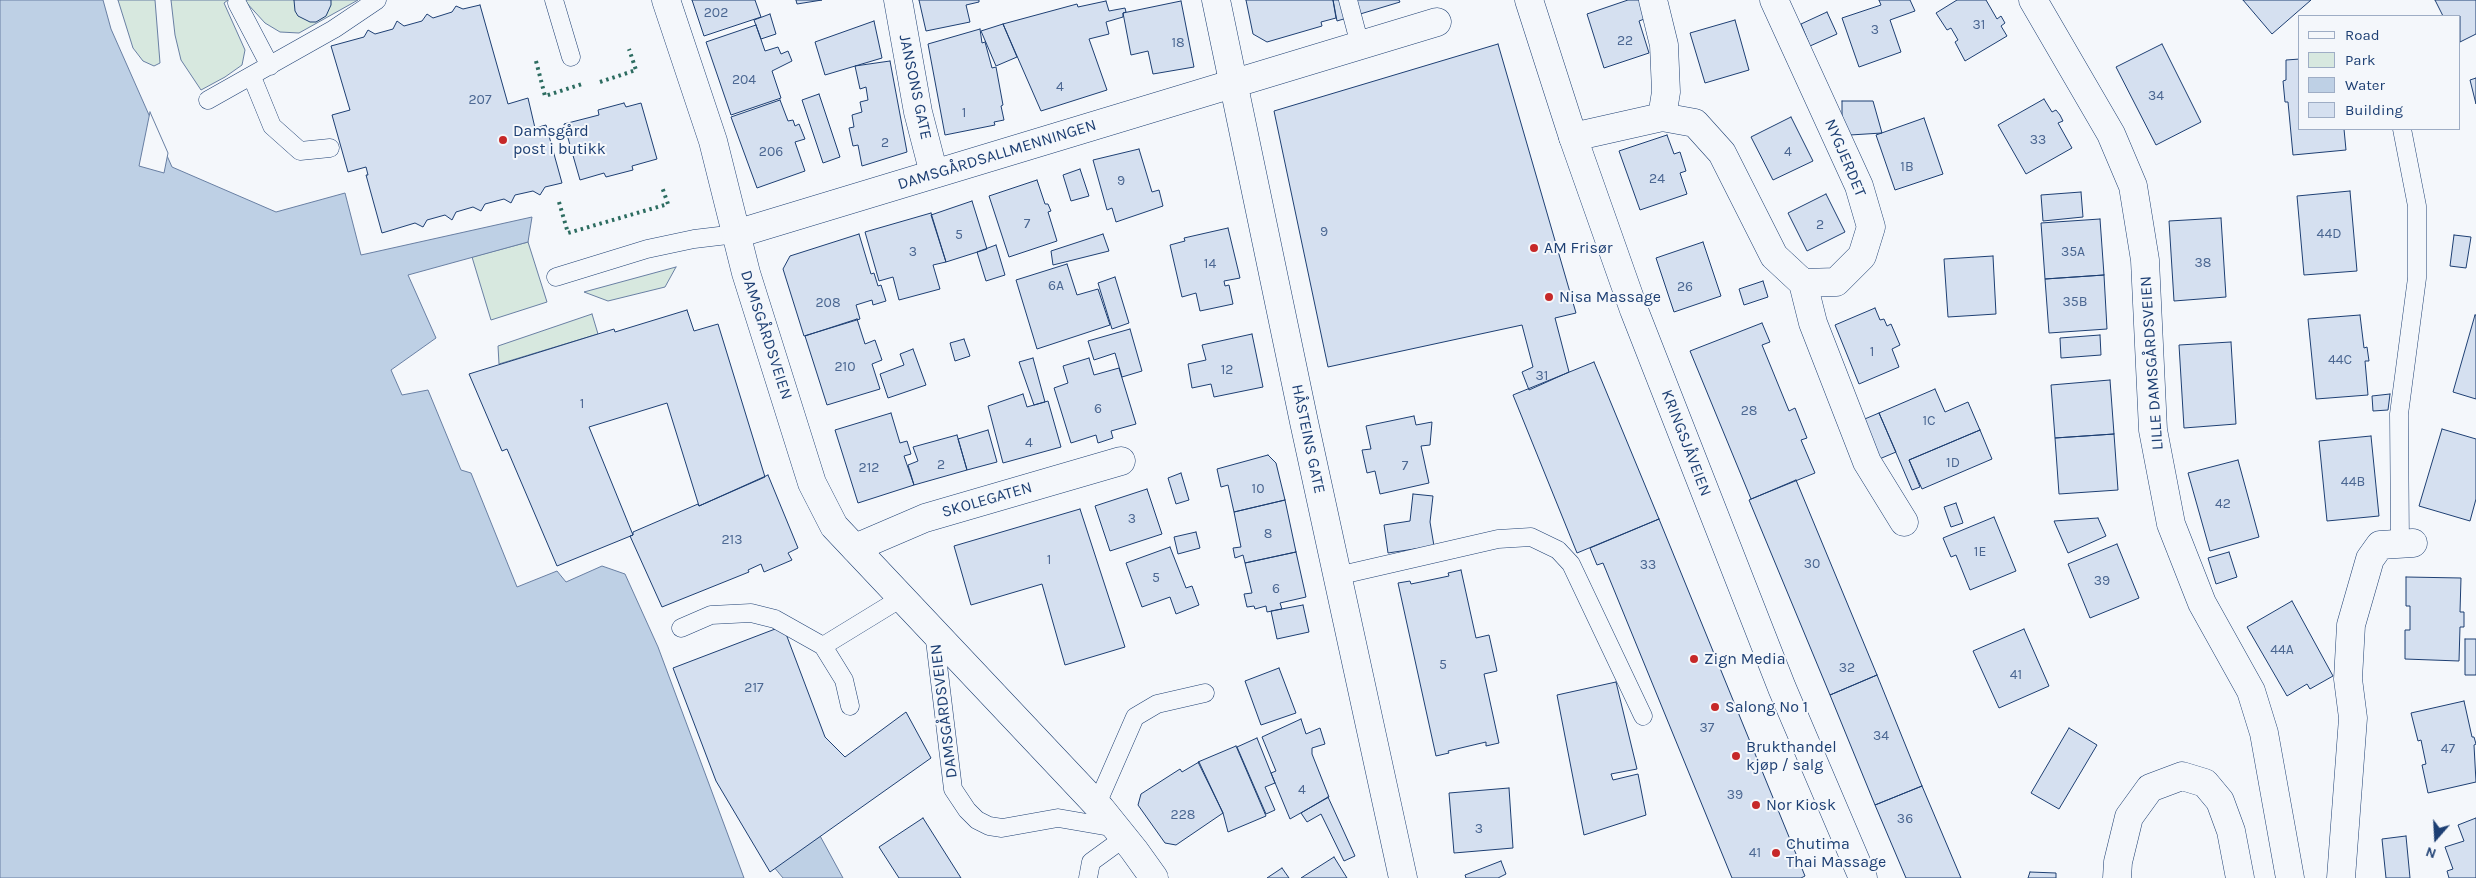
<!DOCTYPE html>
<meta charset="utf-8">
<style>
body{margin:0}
#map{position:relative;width:2476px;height:878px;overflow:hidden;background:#f4f7fb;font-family:Karla,sans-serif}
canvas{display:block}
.legend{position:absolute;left:2298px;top:15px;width:162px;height:115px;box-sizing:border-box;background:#f4f7fb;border:1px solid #9eadc5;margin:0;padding:6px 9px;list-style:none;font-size:15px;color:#1d3f73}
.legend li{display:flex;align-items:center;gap:10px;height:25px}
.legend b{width:25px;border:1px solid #9eadc5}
.north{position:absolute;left:2411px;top:813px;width:50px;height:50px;-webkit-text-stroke:4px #f4f7fb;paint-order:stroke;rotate:199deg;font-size:14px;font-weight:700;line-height:20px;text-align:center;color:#1d3f73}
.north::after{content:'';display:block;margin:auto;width:18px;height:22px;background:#1d3f73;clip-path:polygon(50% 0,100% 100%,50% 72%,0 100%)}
</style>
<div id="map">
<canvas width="2476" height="878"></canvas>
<ul class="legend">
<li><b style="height:6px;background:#f4f7fb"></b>Road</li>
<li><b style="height:14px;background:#d7e8df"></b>Park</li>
<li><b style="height:14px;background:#bed0e5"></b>Water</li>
<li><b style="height:14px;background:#d5e0f0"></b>Building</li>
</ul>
<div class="north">N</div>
</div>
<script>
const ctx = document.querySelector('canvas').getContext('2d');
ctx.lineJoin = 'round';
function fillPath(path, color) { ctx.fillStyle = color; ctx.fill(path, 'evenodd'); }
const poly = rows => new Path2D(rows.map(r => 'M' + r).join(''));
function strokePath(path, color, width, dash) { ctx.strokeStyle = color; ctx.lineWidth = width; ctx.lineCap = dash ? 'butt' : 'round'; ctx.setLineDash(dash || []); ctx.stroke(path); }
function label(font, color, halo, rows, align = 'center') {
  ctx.font = font + ' Karla,sans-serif'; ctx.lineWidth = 4; ctx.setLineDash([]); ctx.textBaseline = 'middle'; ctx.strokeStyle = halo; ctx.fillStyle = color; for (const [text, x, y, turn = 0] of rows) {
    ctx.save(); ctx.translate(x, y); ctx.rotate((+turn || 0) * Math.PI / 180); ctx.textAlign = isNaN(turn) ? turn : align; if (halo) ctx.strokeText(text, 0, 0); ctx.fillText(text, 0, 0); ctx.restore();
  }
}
const green = poly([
 [118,0,155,0,160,63,154,66,143,61,133,48,118,0],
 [171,0,228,0,224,3,245,50,242,65,225,77,201,90,181,60,175,35,171,0],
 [244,0,358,0,299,33,280,32,265,23,244,0],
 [528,242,547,302,491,320,472,257,528,242],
 [676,267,665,287,608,301,584,292,676,267],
 [592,314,598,334,499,364,498,346,592,314]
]);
const water = poly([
 [0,0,103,0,111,29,172,167,276,212,345,193,361,255,532,217,528,242,408,275,436,338,391,370,402,395,428,390,461,470,471,473,517,587,557,571,566,582,602,566,625,574,658,647,744,878,0,878,0,0],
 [819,834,843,878,783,878,774,867,819,834]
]);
const pier = poly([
 [150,112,168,153,164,173,139,166,150,112]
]);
const building = poly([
 [294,0,331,0,331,5,326,16,316,22,310,22,298,16,295,11,294,0],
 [692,0,755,0,761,17,704,36,692,0],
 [796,0,822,0,797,4,796,0],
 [919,0,979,0,979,2,966,5,970,22,926,31,919,0],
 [1246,0,1333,0,1336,18,1321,22,1322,26,1267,42,1253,34,1246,0],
 [1333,0,1399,0,1400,2,1337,21,1333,0],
 [1641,0,1647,18,1639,21,1649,53,1604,68,1587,14,1628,0,1641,0],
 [1879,0,1910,0,1915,11,1890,20,1901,52,1859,67,1842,18,1881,5,1879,0],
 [1957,0,1986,0,1997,19,2001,16,2005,23,2001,26,2007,36,1965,61,1955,42,1958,40,1951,28,1947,30,1936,13,1957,0],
 [2243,0,2311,0,2272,34,2243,0],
 [2435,0,2476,0,2476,34,2460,42,2460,16,2443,16,2435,0],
 [1106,1,1109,11,1125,8,1126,12,1123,13,1123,17,1106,22,1109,34,1089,39,1107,90,1041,111,1003,24,1077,4,1078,7,1106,1],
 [1181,1,1194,67,1153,74,1148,51,1131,55,1123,13,1181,1],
 [480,5,508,104,528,98,535,128,546,125,562,183,545,187,540,195,533,191,515,195,511,203,504,199,485,204,481,211,473,207,456,212,452,220,445,215,427,220,423,227,415,223,382,233,366,175,368,175,366,167,348,172,332,115,350,110,331,46,364,37,368,30,375,34,393,29,397,21,404,26,422,21,427,14,433,18,452,12,456,6,463,9,480,5],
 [1827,12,1837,34,1810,46,1801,24,1827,12],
 [770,14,776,34,761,39,754,20,770,14],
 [1735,20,1749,70,1705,83,1690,33,1735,20],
 [874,21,882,58,825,75,815,42,874,21],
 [1003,24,1017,57,996,66,981,31,1003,24],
 [756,25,765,51,778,47,781,54,788,51,792,61,772,71,781,98,731,115,706,42,756,25],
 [980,29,982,43,985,42,992,68,996,67,1003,105,1001,106,1004,120,994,122,995,125,945,135,928,44,980,29],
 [1498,44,1576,313,1555,318,1569,372,1529,390,1522,372,1533,367,1522,325,1328,367,1274,111,1498,44],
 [2162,44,2201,122,2156,145,2116,67,2162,44],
 [2300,59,2300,129,2344,129,2346,150,2293,155,2288,102,2285,102,2283,81,2286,80,2286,60,2300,59],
 [890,61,907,152,862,166,858,145,853,146,849,128,854,127,852,115,862,112,860,102,868,100,866,87,860,89,855,66,890,61],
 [2476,78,2476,104,2470,80,2476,78],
 [819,94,840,157,823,163,802,100,819,94],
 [2044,99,2052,112,2056,110,2060,115,2063,121,2058,123,2072,148,2026,174,1998,125,2044,99],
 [780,100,788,121,793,120,795,126,799,124,805,139,795,142,805,171,757,188,731,117,780,100],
 [1842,101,1873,101,1882,133,1850,135,1842,118,1842,101],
 [624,103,626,107,641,103,657,159,632,166,633,170,606,177,604,173,580,180,564,124,599,115,598,110,624,103],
 [1791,117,1813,161,1773,180,1751,137,1791,117],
 [1924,118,1943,174,1895,190,1876,135,1924,118],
 [1667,135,1674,154,1680,152,1686,171,1680,173,1687,194,1640,210,1619,151,1667,135],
 [1139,149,1152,192,1159,190,1163,206,1116,222,1112,208,1107,210,1093,160,1139,149],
 [1080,169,1089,196,1071,201,1063,175,1080,169],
 [1037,180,1045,204,1048,204,1051,211,1048,212,1057,241,1009,257,989,196,1037,180],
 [2350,191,2357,271,2304,275,2297,196,2350,191],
 [2081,192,2083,217,2043,221,2041,195,2081,192],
 [1826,194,1845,232,1807,251,1788,213,1826,194],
 [972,201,987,249,946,262,931,215,972,201],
 [931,213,946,262,933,265,940,289,899,300,893,277,879,281,865,232,931,213],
 [2221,218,2226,297,2174,301,2169,221,2221,218],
 [2100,219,2104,275,2045,279,2041,223,2100,219],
 [1228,228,1240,278,1224,281,1225,286,1229,285,1233,304,1200,311,1196,293,1182,297,1170,245,1185,241,1184,238,1228,228],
 [859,234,871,274,874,273,878,286,881,285,886,301,873,305,872,300,856,305,860,319,804,336,783,269,790,256,859,234],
 [1103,234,1109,251,1053,265,1051,251,1103,234],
 [2454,235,2471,237,2466,268,2450,266,2454,235],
 [1703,242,1721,296,1674,312,1656,258,1703,242],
 [996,245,1005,275,986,281,977,252,996,245],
 [1993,256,1996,314,1948,317,1944,259,1993,256],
 [1067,264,1077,295,1098,289,1110,325,1037,349,1016,280,1067,264],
 [2104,275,2107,329,2049,333,2045,279,2104,275],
 [1115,277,1129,323,1112,329,1098,283,1115,277],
 [1763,281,1768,297,1744,305,1739,289,1763,281],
 [1875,308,1880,320,1884,319,1887,326,1891,324,1900,345,1892,349,1899,367,1859,384,1835,325,1875,308],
 [687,310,694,331,718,324,765,477,699,506,667,403,589,427,633,535,557,566,507,449,502,451,469,374,614,329,615,332,687,310],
 [2360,315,2364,348,2367,347,2369,361,2365,361,2368,395,2316,399,2308,319,2360,315],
 [2475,315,2476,315,2476,399,2453,392,2475,315],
 [857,319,865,344,875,340,882,360,872,364,880,389,827,405,805,336,857,319],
 [1762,323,1770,342,1762,345,1789,411,1795,408,1807,438,1801,440,1815,473,1751,499,1690,351,1762,323],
 [1130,329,1142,371,1122,377,1115,353,1094,360,1088,341,1130,329],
 [1252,334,1263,387,1214,397,1211,384,1192,388,1188,364,1206,360,1202,345,1252,334],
 [2100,335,2101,355,2061,358,2060,338,2100,335],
 [964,339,970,356,955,361,950,343,964,339],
 [2231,342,2236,424,2184,428,2179,345,2231,342],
 [913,349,926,385,888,398,880,374,904,365,900,354,913,349],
 [1033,358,1045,402,1034,405,1019,362,1033,358],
 [1089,358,1094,375,1119,368,1136,424,1111,431,1113,438,1098,443,1096,435,1071,443,1054,388,1068,383,1063,366,1089,358],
 [1594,362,1659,519,1577,553,1513,395,1594,362],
 [2110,380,2114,434,2055,438,2051,385,2110,380],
 [1935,389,1945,412,1968,402,1980,430,1909,460,1920,487,1912,490,1879,413,1935,389],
 [1023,394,1027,407,1048,401,1061,447,1003,463,988,406,1023,394],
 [2390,394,2388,410,2373,411,2372,396,2390,394],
 [891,413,900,443,907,441,911,454,904,456,914,485,858,503,835,430,891,413],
 [1879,413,1896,452,1877,460,1860,421,1879,413],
 [1414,416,1416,425,1432,422,1430,445,1421,446,1429,483,1380,494,1375,471,1367,473,1362,450,1371,449,1366,426,1414,416],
 [2442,429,2476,439,2476,499,2470,521,2419,506,2442,429],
 [988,430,997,462,967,470,958,439,988,430],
 [1980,430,1992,459,1922,489,1909,460,1980,430],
 [2114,434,2118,490,2059,494,2055,438,2114,434],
 [957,435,967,470,914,485,908,465,918,461,913,447,957,435],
 [2371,436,2379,516,2327,521,2319,441,2371,436],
 [1268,455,1276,463,1285,500,1234,512,1228,485,1221,487,1217,469,1268,455],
 [2238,460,2259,537,2210,551,2188,473,2238,460],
 [1181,473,1189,500,1176,504,1168,478,1181,473],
 [768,475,798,548,788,553,792,560,764,572,761,564,748,570,749,572,662,607,630,536,633,535,633,532,698,504,699,506,768,475],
 [1796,480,1877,675,1830,695,1749,500,1796,480],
 [1147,489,1162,534,1110,551,1095,506,1147,489],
 [1413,494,1433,496,1430,522,1434,546,1388,553,1384,525,1410,521,1413,494],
 [1285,500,1296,552,1245,563,1243,555,1235,558,1233,548,1241,547,1234,512,1285,500],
 [1956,503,1963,523,1951,527,1944,507,1956,503],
 [1080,509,1125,647,1065,665,1042,584,971,605,954,546,1080,509],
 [1994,517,2016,571,1970,590,1956,555,1951,557,1943,538,1994,517],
 [2098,518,2106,536,2068,553,2054,521,2098,518],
 [1659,519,1805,876,1801,878,1732,878,1603,563,1597,565,1590,548,1659,519],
 [1196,532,1200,548,1178,554,1174,537,1196,532],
 [2117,544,2139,598,2090,618,2068,564,2117,544],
 [1170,547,1186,588,1192,586,1199,605,1176,614,1170,597,1142,607,1126,563,1170,547],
 [1296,552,1306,597,1280,603,1282,609,1267,612,1266,606,1255,609,1254,606,1247,607,1244,594,1252,593,1245,563,1296,552],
 [2229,552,2237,577,2216,584,2208,558,2229,552],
 [1461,570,1476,638,1489,635,1497,671,1484,674,1499,743,1486,746,1486,742,1448,751,1449,753,1436,756,1398,583,1410,581,1411,584,1449,576,1448,573,1461,570],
 [2406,577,2461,578,2460,612,2464,612,2464,627,2460,627,2459,661,2405,659,2405,630,2410,630,2410,606,2406,606,2406,577],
 [2292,601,2333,676,2310,689,2307,684,2287,696,2247,627,2292,601],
 [1303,605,1309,632,1277,639,1271,611,1303,605],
 [783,626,825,737,845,757,906,712,931,758,770,872,716,781,673,668,783,626],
 [2024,629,2049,686,1999,708,1973,651,2024,629],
 [2465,639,2476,639,2476,675,2465,675,2465,639],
 [1279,668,1296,713,1261,725,1245,681,1279,668],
 [1877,675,1922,786,1875,805,1830,695,1877,675],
 [1616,682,1637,769,1611,774,1613,780,1638,774,1646,815,1584,835,1557,695,1616,682],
 [2464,701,2472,737,2474,737,2476,744,2474,745,2476,782,2428,793,2422,765,2426,764,2421,740,2418,741,2411,713,2464,701],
 [1301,719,1306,734,1320,728,1325,744,1312,748,1312,754,1329,797,1290,819,1271,773,1276,771,1262,737,1301,719],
 [2069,728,2097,745,2059,809,2031,793,2069,728],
 [1257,738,1275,783,1265,787,1275,810,1266,814,1237,747,1257,738],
 [1236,746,1266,816,1228,832,1223,813,1198,762,1236,746],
 [1199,762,1223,813,1176,845,1165,843,1138,805,1141,794,1180,769,1182,772,1199,762],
 [1922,786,1961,878,1906,878,1875,805,1922,786],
 [1509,788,1513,848,1454,853,1449,793,1509,788],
 [1328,797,1355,856,1344,861,1321,814,1307,822,1301,813,1328,797],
 [923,818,961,878,899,878,879,847,923,818],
 [2476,818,2476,878,2449,878,2447,871,2453,869,2445,847,2464,841,2458,825,2476,818],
 [2406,836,2410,878,2386,878,2382,839,2406,836],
 [1334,857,1347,878,1301,878,1334,857],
 [1501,861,1506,874,1498,878,1466,878,1465,875,1501,861],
 [1282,868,1289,878,1267,878,1282,868],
 [2030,872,2056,873,2056,878,2028,878,2030,872]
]);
const lane = poly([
 [554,0,571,57],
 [1348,0,1360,45],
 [237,3,270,66],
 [252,77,272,126,300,151,330,148],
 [208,100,334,29,377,0],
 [556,277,647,249,694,239,736,234],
 [2400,544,2399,414,2417,278,2417,206,2402,129],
 [1337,576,1498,539,1531,537,1558,550,1571,564,1643,716],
 [681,628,711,615,751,613,775,619,823,646,844,680,850,706],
 [934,632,953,789,967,810,977,820,989,826,1002,828,1058,818,1116,828],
 [823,646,903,597],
 [1097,804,1135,717,1157,704,1205,693],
 [1088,878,1091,862,1124,838]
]);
const street = poly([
 [898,0,918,112,934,174],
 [1216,0,1304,422,1403,878],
 [1653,0,1664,45,1666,92,1662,117],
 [2033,0,2111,134,2133,186,2145,260,2153,430,2171,524,2202,603,2251,691,2264,733,2290,878],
 [1573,137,1662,117,1695,123,1722,153,1774,256,1803,283,1836,282,1862,256,1871,227,1859,186,1774,0],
 [736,234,1437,22],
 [1803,283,1813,323,1867,462,1904,522],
 [855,548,925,518,1121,461],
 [2117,878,2118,862,2129,817,2150,788,2182,776,2205,783,2220,801,2231,831,2240,878],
 [2341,878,2353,718,2348,679,2351,625,2370,559,2380,545,2413,543]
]);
const secondary = poly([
 [666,0,713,141,746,273,812,483,834,526,1101,809,1134,850,1154,878]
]);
const primary = poly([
 [1529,0,1573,137,1634,310,1782,688,1863,878]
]);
const hedge = poly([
 [536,61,545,96,582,84],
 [600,82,636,70,629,49],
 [559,202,568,233,668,204,662,187]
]);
const markers = [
 [503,140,5,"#c62828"],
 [1534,248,5,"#c62828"],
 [1549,297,5,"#c62828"],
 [1694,659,5,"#c62828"],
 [1715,707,5,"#c62828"],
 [1736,756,5,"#c62828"],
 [1756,805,5,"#c62828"],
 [1776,853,5,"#c62828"]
];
const numberNames = [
 ["202",716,13],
 ["31",1979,25],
 ["3",1875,30],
 ["22",1625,41],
 ["18",1178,43],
 ["204",744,80],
 ["4",1060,87],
 ["34",2156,96],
 ["207",480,100],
 ["1",964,113],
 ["33",2038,140],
 ["2",885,143],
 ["206",771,152],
 ["4",1788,152],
 ["1B",1907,167],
 ["24",1657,179],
 ["9",1121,181],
 ["7",1027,224],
 ["2",1820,225],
 ["9",1324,232],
 ["44D",2329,234],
 ["5",959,235],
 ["3",913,252],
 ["35A",2073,252],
 ["38",2203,263],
 ["14",1210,264],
 ["6A",1056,286],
 ["26",1685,287],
 ["35B",2075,302],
 ["208",828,303],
 ["1",1872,352],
 ["44C",2340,360],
 ["210",845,367],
 ["12",1227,370],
 ["31",1542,376],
 ["1",582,404],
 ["6",1098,409],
 ["28",1749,411],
 ["1C",1929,421],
 ["4",1029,443],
 ["1D",1953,463],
 ["2",941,465],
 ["7",1405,466],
 ["212",869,468],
 ["44B",2353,482],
 ["10",1258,489],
 ["42",2223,504],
 ["3",1132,519],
 ["8",1268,534],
 ["213",732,540],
 ["1E",1980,552],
 ["1",1049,560],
 ["30",1812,564],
 ["33",1648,565],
 ["5",1156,578],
 ["39",2102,581],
 ["6",1276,589],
 ["44A",2282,650],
 ["5",1443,665],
 ["32",1847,668],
 ["41",2016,675],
 ["217",754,688],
 ["37",1707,728],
 ["34",1881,736],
 ["47",2448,749],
 ["4",1302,790],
 ["39",1735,795],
 ["228",1183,815],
 ["36",1905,819],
 ["3",1479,829],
 ["41",1755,853]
];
const streetNames = [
 ["JANSONS GATE",915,87,78],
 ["DAMSGÅRDSALLMENNINGEN",997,155,-17],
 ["NYGJERDET",1845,158,67],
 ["DAMSGÅRDSVEIEN",766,335,72],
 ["LILLE DAMSGÅRDSVEIEN",2152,363,-94],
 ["HÅSTEINS GATE",1308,439,78],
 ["KRINGSJÅVEIEN",1686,443,69],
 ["SKOLEGATEN",987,500,-16],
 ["DAMSGÅRDSVEIEN",944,711,-97]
];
const poiNames = [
 ["Damsgård",513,131],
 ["post i butikk",513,149],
 ["AM Frisør",1544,248],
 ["Nisa Massage",1559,297],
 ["Zign Media",1704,659],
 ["Salong No 1",1725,707],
 ["Brukthandel",1746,747],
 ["kjøp / salg",1746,765],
 ["Nor Kiosk",1766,805],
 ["Chutima",1786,844],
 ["Thai Massage",1786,862]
];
fillPath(green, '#d7e8df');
strokePath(green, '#687fa3', 1);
fillPath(water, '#bed0e5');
strokePath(water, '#687fa3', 1);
fillPath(pier, '#f4f7fb');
strokePath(pier, '#687fa3', 1);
fillPath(building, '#d5e0f0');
strokePath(building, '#1d3f73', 1);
strokePath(lane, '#1d3f73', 19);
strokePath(street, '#1d3f73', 29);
strokePath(secondary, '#1d3f73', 29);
strokePath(primary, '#1d3f73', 29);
strokePath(lane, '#f4f7fb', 18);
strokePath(street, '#f4f7fb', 28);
strokePath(secondary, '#f4f7fb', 28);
strokePath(primary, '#f4f7fb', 28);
strokePath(hedge, '#2c6c60', 4, [2.5, 4]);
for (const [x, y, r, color] of markers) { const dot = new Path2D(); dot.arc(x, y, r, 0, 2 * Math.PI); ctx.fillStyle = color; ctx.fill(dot); strokePath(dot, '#f4f7fb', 2); }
label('14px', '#4b6792', null, numberNames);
label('16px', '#1d3f73', '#f4f7fb', streetNames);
label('16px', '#1d3f73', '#f4f7fb', poiNames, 'left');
</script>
